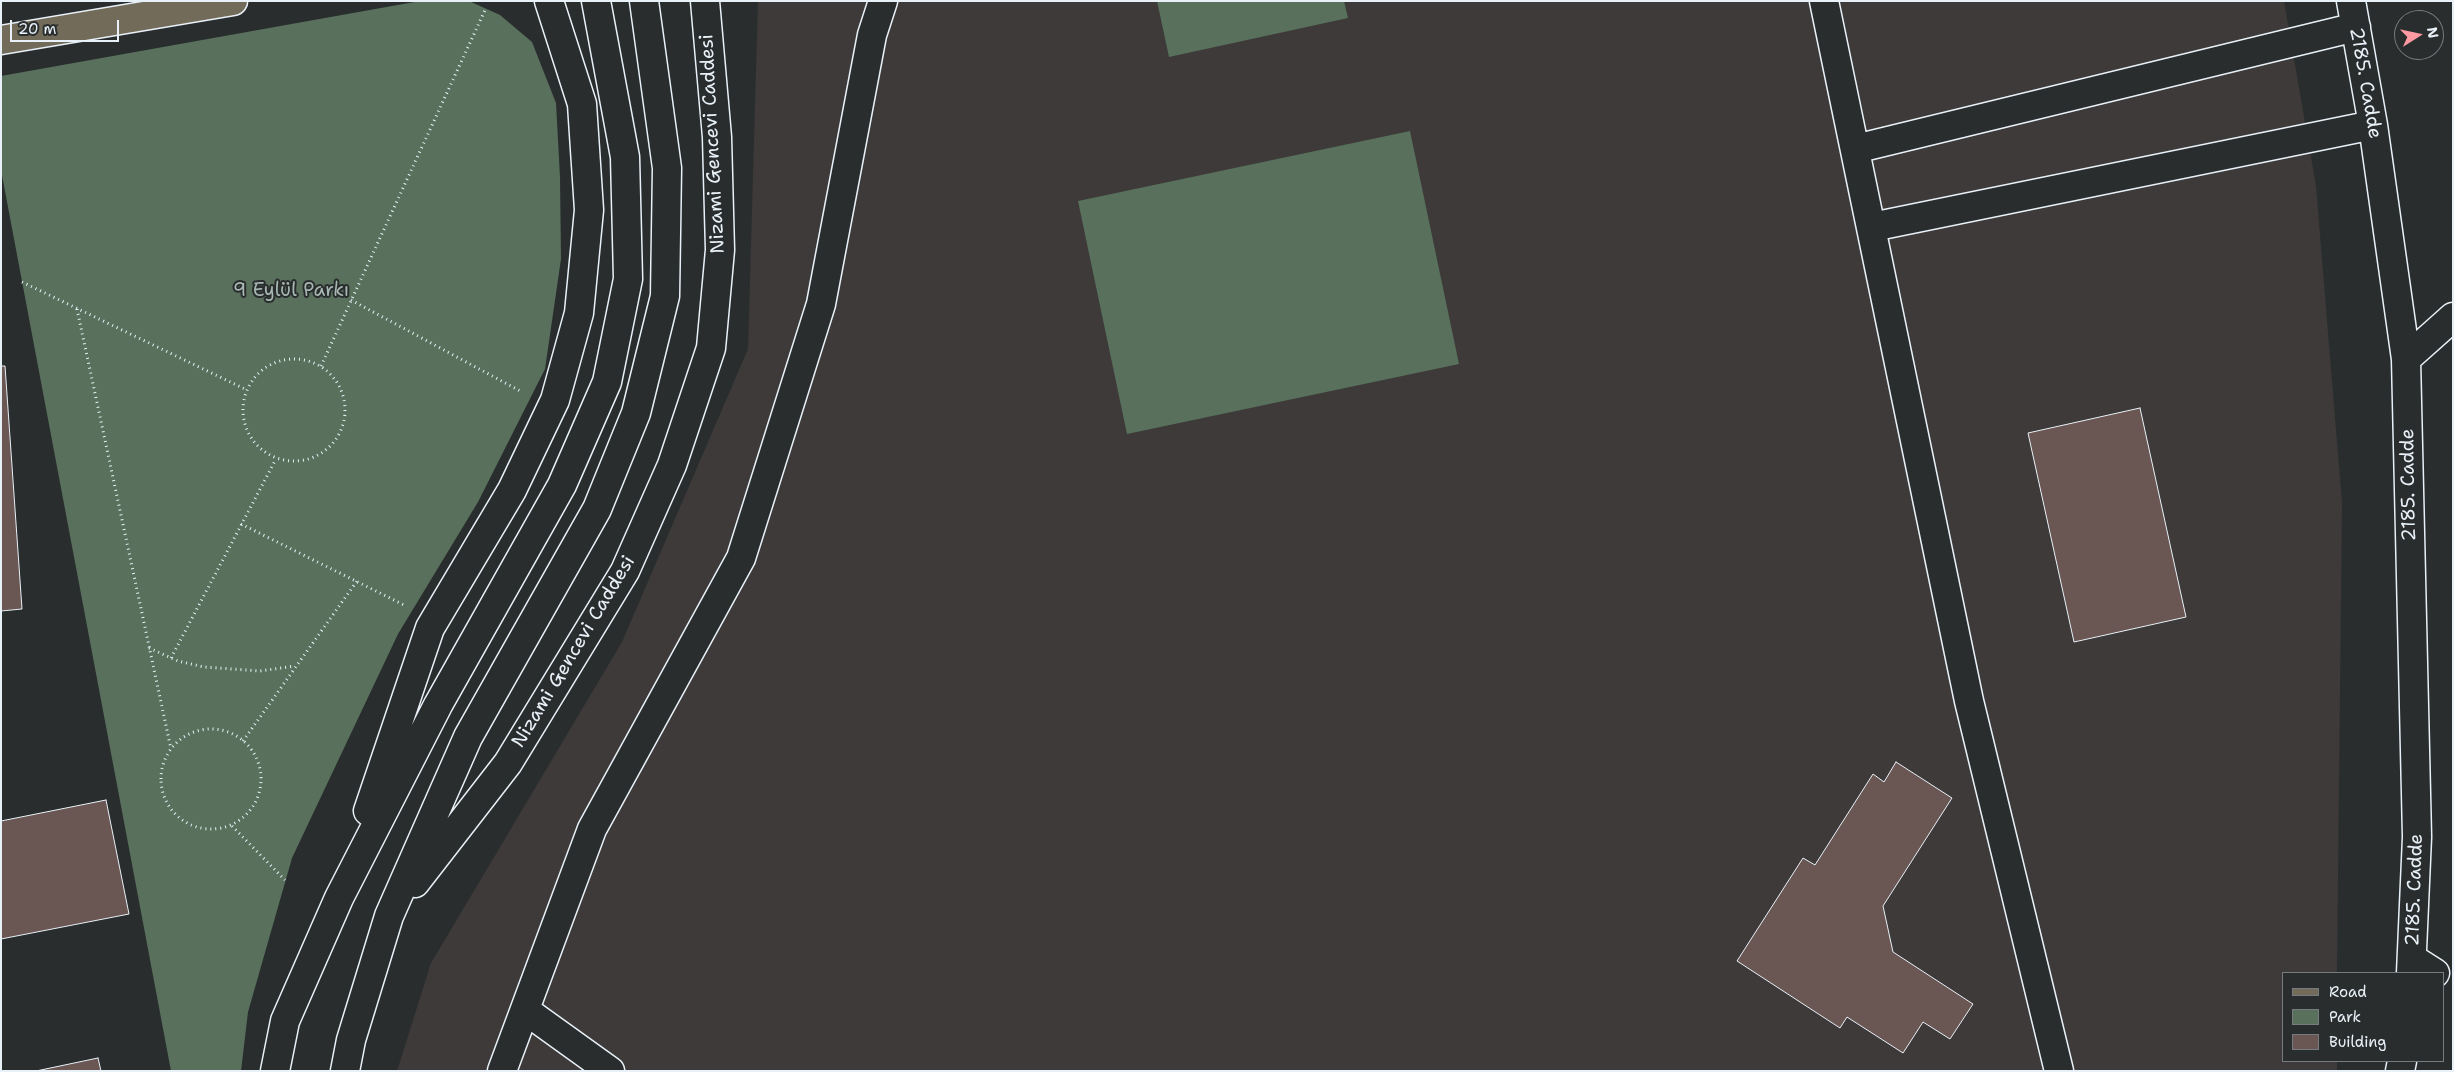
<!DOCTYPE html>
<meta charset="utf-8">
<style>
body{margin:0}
#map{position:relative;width:2454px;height:1072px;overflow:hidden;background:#2a2d2e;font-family:"Shantell Sans",sans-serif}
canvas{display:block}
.frame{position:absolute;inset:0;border:2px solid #e8f1f8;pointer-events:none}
.legend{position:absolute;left:2282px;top:972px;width:162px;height:90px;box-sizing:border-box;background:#2a2d2e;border:1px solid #767b7f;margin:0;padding:6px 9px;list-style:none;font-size:15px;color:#e8f1f8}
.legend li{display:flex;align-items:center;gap:10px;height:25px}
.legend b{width:25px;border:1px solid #767b7f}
.north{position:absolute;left:2394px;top:10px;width:50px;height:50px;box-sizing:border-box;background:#2a2d2e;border:1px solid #767b7f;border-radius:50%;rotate:80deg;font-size:14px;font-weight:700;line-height:20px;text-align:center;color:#e8f1f8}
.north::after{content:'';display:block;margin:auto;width:18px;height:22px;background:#ff9aa2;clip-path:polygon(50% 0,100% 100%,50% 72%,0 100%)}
.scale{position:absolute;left:10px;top:20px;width:109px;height:22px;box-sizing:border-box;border:2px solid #e8f1f8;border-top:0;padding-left:6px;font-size:15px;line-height:18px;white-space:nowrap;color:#e8f1f8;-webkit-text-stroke:4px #2a2d2e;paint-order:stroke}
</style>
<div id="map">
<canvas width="2454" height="1072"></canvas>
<div class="frame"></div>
<ul class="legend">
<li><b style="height:6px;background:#726b5a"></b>Road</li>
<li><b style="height:14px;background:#58705c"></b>Park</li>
<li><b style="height:14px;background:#6a5754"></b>Building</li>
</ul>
<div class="north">N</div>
<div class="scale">20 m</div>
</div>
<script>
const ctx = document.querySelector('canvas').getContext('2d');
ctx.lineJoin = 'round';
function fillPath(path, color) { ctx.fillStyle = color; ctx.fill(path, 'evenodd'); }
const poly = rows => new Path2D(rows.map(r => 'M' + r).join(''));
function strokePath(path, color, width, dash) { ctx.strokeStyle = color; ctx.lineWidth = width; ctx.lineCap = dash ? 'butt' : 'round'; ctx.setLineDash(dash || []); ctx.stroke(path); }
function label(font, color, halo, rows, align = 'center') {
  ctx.font = font + ' "Shantell Sans",sans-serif'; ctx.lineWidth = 4; ctx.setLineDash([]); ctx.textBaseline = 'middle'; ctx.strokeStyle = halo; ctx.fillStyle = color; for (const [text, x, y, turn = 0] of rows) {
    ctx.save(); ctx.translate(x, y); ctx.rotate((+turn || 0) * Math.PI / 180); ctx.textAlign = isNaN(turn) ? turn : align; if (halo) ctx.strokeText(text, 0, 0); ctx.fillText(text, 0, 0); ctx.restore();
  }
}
const built = poly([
 [758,1,2284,1,2316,186,2342,503,2337,973,2283,973,2283,1061,2337,1061,2337,1071,397,1071,431,963,622,642,748,349]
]);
const green = poly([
 [420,1,469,1,500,15,532,42,556,103,560,177,561,259,545,369,478,502,398,634,292,858,248,1012,241,1071,171,1071,1,170,1,76],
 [1157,1,1344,1,1348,18,1169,57],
 [1410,131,1459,364,1127,434,1078,201]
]);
const building = poly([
 [1,366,5,366,22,609,1,611,1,366],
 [2140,408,2186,617,2074,642,2028,433,2140,408],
 [1896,762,1952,798,1883,906,1893,952,1973,1004,1950,1039,1923,1022,1903,1053,1847,1017,1840,1028,1737,961,1803,858,1815,865,1873,774,1884,782,1896,762],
 [106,800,129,914,1,939,1,821,106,800],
 [98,1058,101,1071,36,1071,98,1058]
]);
const path = poly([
 [22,282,247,390],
 [351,300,522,392],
 [77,309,171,749],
 '243 410a51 51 0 1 1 102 0a51 51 0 1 1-102 0Z',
 [321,366,486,8],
 [241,524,406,606],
 [149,648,178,661,204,667,260,671,295,666],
 [171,658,276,459],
 '161 779a50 50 0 1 1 100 0a50 50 0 1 1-100 0Z',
 [243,741,357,581],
 [232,826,285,880]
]);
const minor = poly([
 [1824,1,1969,701,2059,1071],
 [2351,1,2373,125,2406,359,2417,837,2411,973],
 [1855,149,2356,27],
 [1872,227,2373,125],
 [2406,359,2453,317],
 [2413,959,2435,973],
 [525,1010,610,1071],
 [502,1071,592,829,741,558,821,304,872,35,883,1],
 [2400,1071,2402,1061]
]);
const tertiary = poly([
 [368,811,430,628,512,490,555,400,579,313,589,210,582,104,549,1],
 [415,883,508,763,625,571,672,465,711,348,720,250,717,137,705,1],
 [275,1071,285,1021,339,898,438,705,562,485,607,382,628,279,625,157,596,1],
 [345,1071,351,1040,389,916,468,737,597,509,636,413,665,296,667,168,644,1]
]);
const primary = poly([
 [1,40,233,1]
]);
const streetNames = [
 ["2185. Cadde",2365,83,80],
 ["Nizami Gencevi Caddesi",713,144,-93],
 ["2185. Cadde",2409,485,-91],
 ["Nizami Gencevi Caddesi",574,652,-59],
 ["2185. Cadde",2415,890,-88]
];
const parkNames = [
 ["9 Eylül Parkı",291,291]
];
fillPath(built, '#3d3a39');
fillPath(green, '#58705c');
fillPath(building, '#6a5754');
strokePath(building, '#e8f1f8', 1);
strokePath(minor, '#e8f1f8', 31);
strokePath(tertiary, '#e8f1f8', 31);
strokePath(primary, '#e8f1f8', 31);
strokePath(path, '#e8f1f8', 3, [1, 4]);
strokePath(minor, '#2a2d2e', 28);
strokePath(tertiary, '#2a2d2e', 28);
strokePath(primary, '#726b5a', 28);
label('19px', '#e8f1f8', '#2a2d2e', streetNames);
label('19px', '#a7b7b2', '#2a2d2e', parkNames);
</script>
